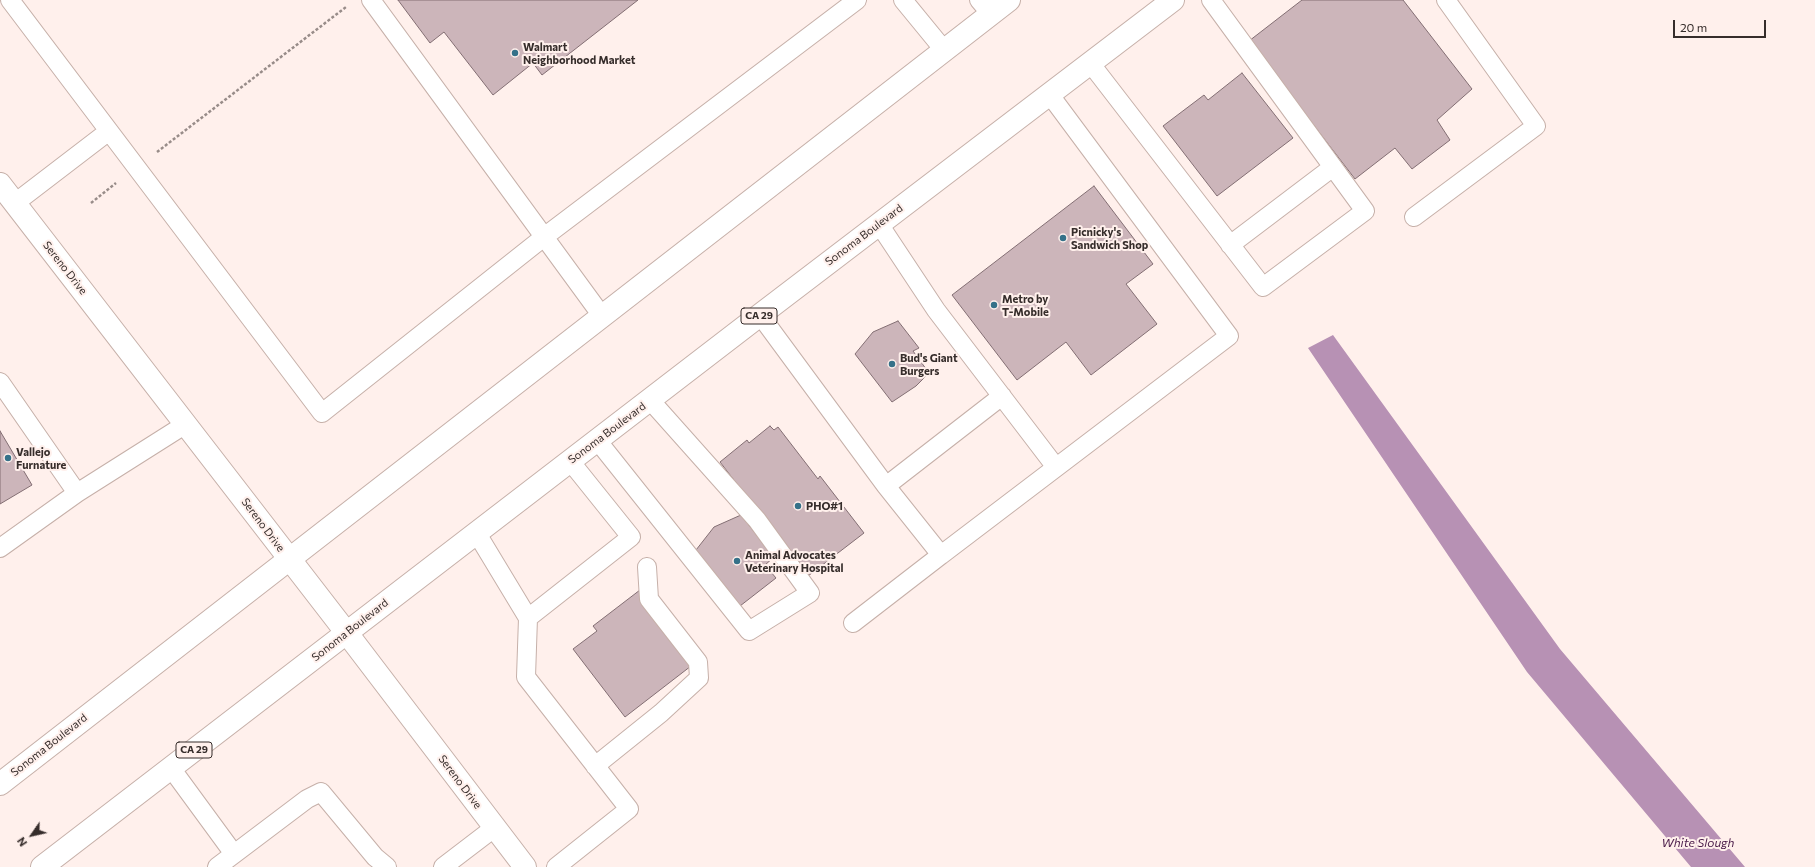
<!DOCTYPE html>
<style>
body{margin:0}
#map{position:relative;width:1815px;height:867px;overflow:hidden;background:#fff0ec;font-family:Commissioner,sans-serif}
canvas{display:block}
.north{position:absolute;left:12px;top:815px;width:40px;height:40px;-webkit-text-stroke:3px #fff0ec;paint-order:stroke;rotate:236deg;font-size:11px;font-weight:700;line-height:16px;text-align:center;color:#362d2b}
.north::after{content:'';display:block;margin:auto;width:14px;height:18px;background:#362d2b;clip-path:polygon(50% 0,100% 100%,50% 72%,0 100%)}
.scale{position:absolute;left:1673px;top:20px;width:93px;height:18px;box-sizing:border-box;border:2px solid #362d2b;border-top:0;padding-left:5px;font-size:12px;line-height:14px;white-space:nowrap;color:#362d2b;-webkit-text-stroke:3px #fff0ec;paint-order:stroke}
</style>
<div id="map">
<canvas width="1815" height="867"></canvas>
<div class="north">N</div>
<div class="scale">20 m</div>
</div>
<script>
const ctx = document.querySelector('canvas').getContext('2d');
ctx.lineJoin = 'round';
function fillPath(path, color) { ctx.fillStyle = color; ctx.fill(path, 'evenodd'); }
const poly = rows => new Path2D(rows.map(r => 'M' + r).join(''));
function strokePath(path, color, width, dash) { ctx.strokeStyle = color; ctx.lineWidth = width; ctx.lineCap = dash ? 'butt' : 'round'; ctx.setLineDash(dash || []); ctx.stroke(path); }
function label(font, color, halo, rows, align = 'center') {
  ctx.font = font + ' Commissioner,sans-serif'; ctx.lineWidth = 4; ctx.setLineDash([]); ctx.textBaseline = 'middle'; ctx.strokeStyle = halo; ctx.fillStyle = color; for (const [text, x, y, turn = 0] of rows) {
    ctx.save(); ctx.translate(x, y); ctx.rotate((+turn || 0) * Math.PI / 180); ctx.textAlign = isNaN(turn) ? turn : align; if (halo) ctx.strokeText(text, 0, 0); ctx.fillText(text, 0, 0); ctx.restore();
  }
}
const water = poly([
 [1333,335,1560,649,1745,867,1691,867,1527,672,1308,348]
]);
const building = poly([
 [398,0,638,0,542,75,533,63,493,95,444,32,430,43,398,0],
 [1302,0,1403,0,1472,89,1437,120,1450,140,1412,169,1395,148,1355,179,1249,41,1302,0],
 [1242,73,1293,138,1217,196,1163,126,1204,95,1208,100,1242,73],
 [1094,186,1153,264,1126,284,1157,324,1091,375,1066,342,1017,380,952,295,1094,186],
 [898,321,919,348,913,351,929,373,916,386,892,402,855,354,873,332,898,321],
 [770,426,774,430,778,427,818,479,820,476,864,533,808,576,720,462,747,440,749,443,770,426],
 [0,431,32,485,0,504,0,431],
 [741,515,774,557,765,565,776,578,740,606,696,550,714,527,741,515],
 [640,590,691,666,625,717,573,649,597,631,593,626,640,590]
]);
const path = poly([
 [157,152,346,7],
 [91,203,116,183]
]);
const lane = poly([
 [10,0,322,413,544,237,857,0],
 [371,0,602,316],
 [903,0,944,50],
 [979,0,991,14],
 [1091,64,1263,287,1365,211,1211,0],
 [15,203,109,131],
 [1414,217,1536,126,1446,0],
 [879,224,936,310,1055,466],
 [1230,245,1333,167],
 [760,315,886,486,941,555,853,623],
 [0,382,77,493,0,548],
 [597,440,749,631,810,593,757,520,650,400],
 [886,486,1002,396],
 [77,493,186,424],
 [476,532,528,618,526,677,629,809,556,867],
 [941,555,1229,336,1050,95],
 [528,618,631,537,570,461],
 [595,766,661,713,699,678,698,662,649,599,647,567],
 [171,768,234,854],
 [217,867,307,799,321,792,375,857,387,867],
 [443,867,494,828]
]);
const street = poly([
 [346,632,525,867]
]);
const secondary = poly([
 [0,184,346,632]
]);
const primary = poly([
 [0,784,1009,0],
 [42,867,760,315,1173,0]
]);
const markers = [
 [515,53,4,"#357189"],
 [1063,238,4,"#357189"],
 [994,305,4,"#357189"],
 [892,364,4,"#357189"],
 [8,458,4,"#357189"],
 [798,506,4,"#357189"],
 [737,561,4,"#357189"]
];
const shields = [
 [759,316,36],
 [194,750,36]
];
const shieldNames = [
 ["CA 29",759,316],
 ["CA 29",194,750]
];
const poiNames = [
 ["Walmart",523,47],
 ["Neighborhood Market",523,60],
 ["Picnicky's",1071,232],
 ["Sandwich Shop",1071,245],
 ["Metro by",1002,299],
 ["T-Mobile",1002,312],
 ["Bud's Giant",900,358],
 ["Burgers",900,371],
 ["Vallejo",16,452],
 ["Furnature",16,465],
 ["PHO#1",806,506],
 ["Animal Advocates",745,555],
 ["Veterinary Hospital",745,568]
];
const streetNames = [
 ["Sonoma Boulevard",864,235,-37],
 ["Sereno Drive",65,268,52],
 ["Sonoma Boulevard",607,433,-37],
 ["Sereno Drive",263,525,53],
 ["Sonoma Boulevard",350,630,-38],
 ["Sonoma Boulevard",49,745,-38],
 ["Sereno Drive",460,782,53]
];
const waterNames = [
 ["White Slough",1698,843]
];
fillPath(water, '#b791b4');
fillPath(building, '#ccb5ba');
strokePath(building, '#836e73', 1);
strokePath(lane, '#c6b0a9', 20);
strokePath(street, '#c6b0a9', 24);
strokePath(secondary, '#c6b0a9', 24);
strokePath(primary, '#c6b0a9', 24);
strokePath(path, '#988c89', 2.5, [3, 2]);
strokePath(lane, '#fff', 18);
strokePath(street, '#fff', 22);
strokePath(secondary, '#fff', 22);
strokePath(primary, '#fff', 22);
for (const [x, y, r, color] of markers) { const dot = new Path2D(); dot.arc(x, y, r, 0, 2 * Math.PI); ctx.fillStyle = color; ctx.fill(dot); strokePath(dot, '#fff0ec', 1.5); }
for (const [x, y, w] of shields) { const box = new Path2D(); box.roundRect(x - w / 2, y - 8, w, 16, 3); ctx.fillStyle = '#fff0ec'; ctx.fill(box); strokePath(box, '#362d2b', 1); }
label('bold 10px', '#362d2b', null, shieldNames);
label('bold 11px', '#362d2b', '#fff0ec', poiNames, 'left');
label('11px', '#362d2b', '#fff0ec', streetNames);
label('italic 12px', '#4a1b49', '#fff0ec', waterNames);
</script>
